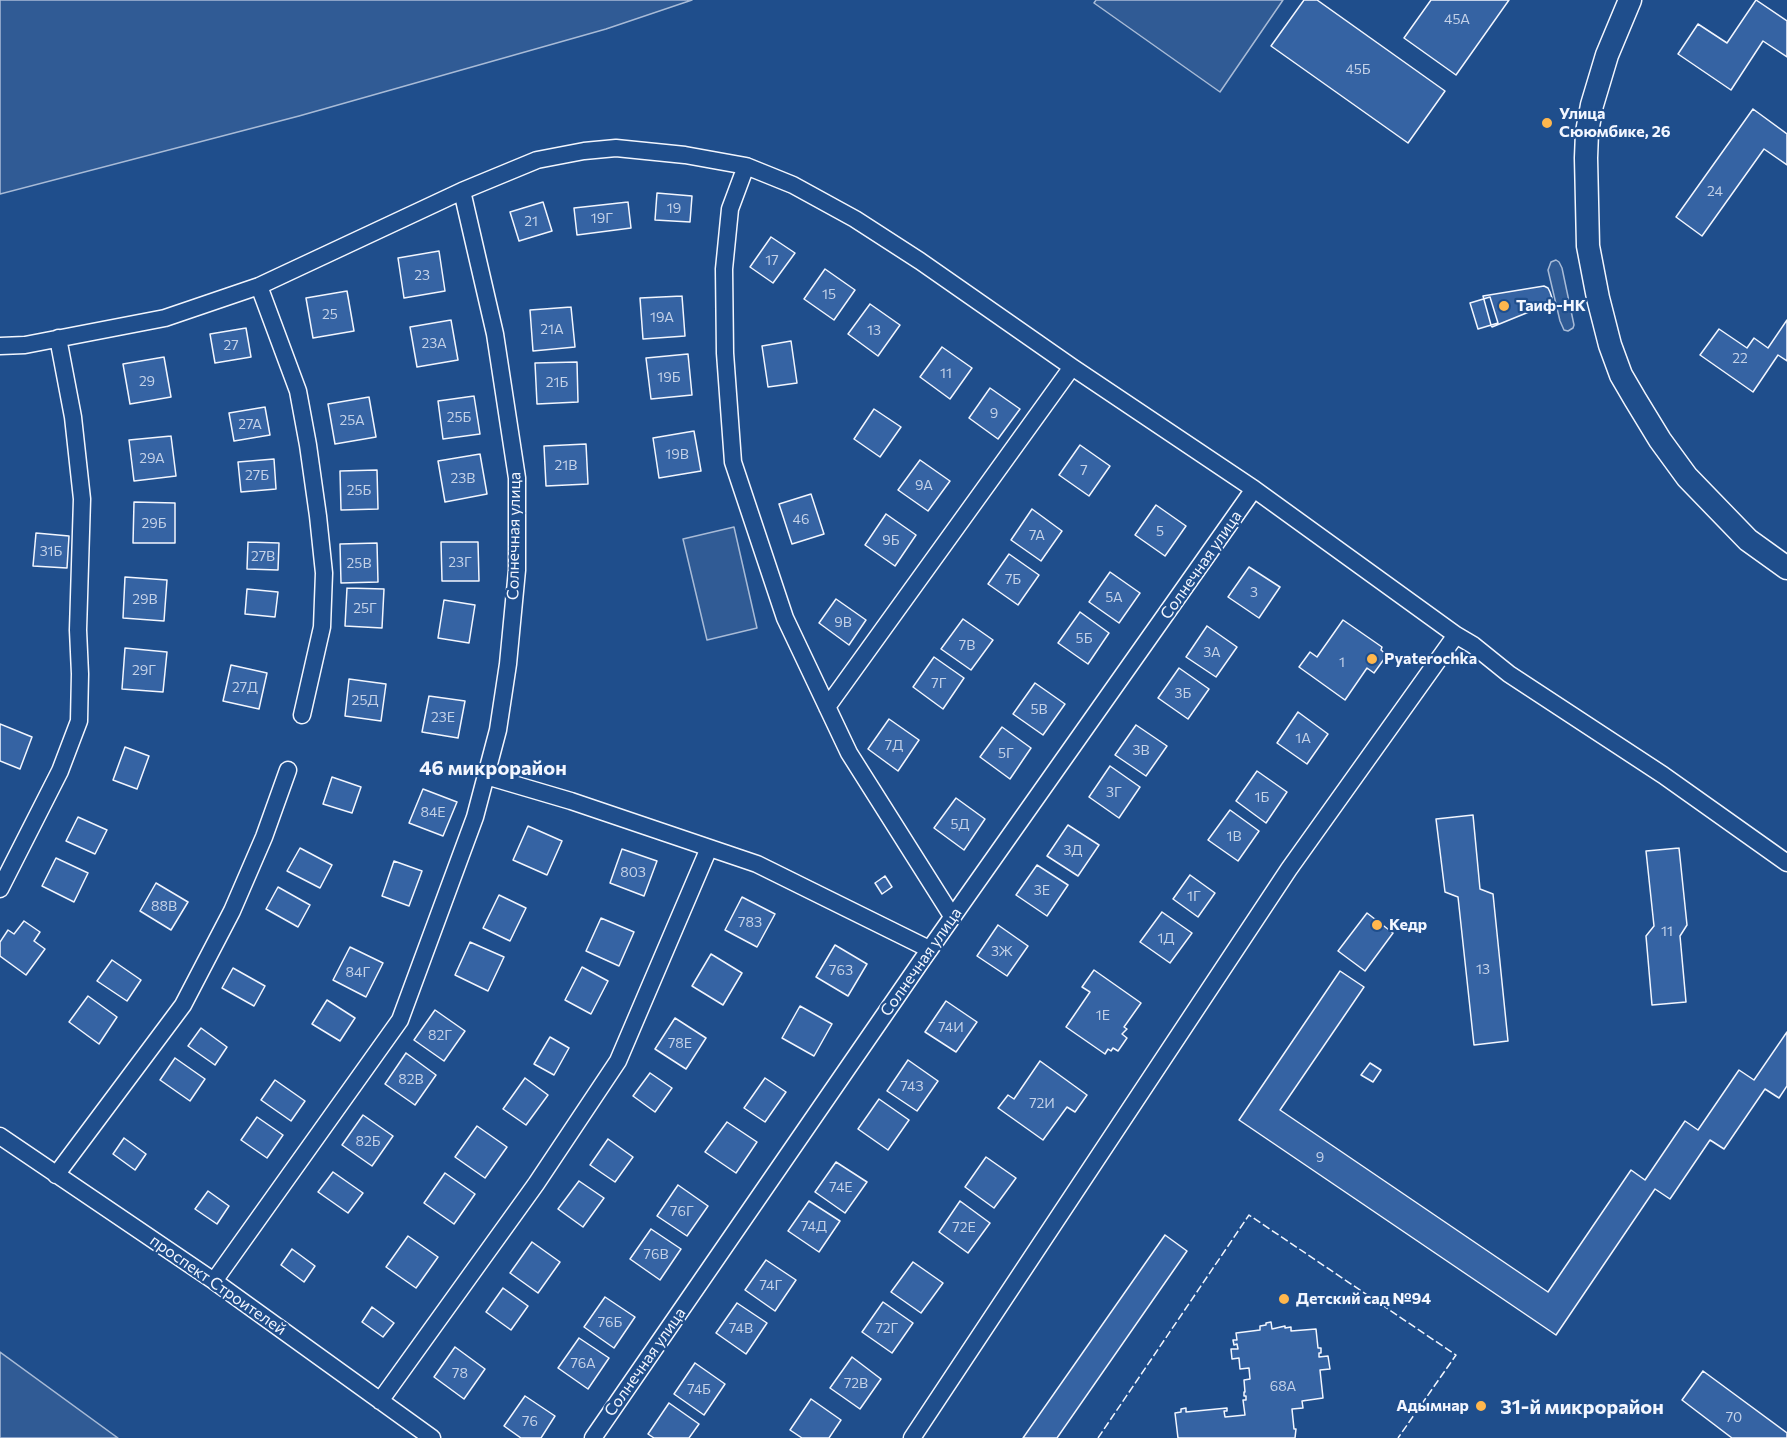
<!DOCTYPE html>
<meta charset="utf-8">
<style>
body{margin:0}
canvas{display:block;background:#1f4e8c}
</style>
<canvas width="1787" height="1438"></canvas>
<script>
const ctx = document.querySelector('canvas').getContext('2d');
ctx.lineJoin = 'round';
function fillPath(path, color) { ctx.fillStyle = color; ctx.fill(path, 'evenodd'); }
const poly = rows => new Path2D(rows.map(r => 'M' + r).join(''));
function strokePath(path, color, width, dash) { ctx.strokeStyle = color; ctx.lineWidth = width; ctx.lineCap = dash ? 'butt' : 'round'; ctx.setLineDash(dash || []); ctx.stroke(path); }
function label(font, color, halo, rows, align = 'center') {
  ctx.font = font + ' Commissioner,sans-serif'; ctx.lineWidth = 4.5; ctx.setLineDash([]); ctx.textBaseline = 'middle'; ctx.strokeStyle = halo; ctx.fillStyle = color; for (const [text, x, y, turn = 0] of rows) {
    ctx.save(); ctx.translate(x, y); ctx.rotate((+turn || 0) * Math.PI / 180); ctx.textAlign = isNaN(turn) ? turn : align; if (halo) ctx.strokeText(text, 0, 0); ctx.fillText(text, 0, 0); ctx.restore();
  }
}
const built = poly([
 [0,0,692,0,606,29,299,116,0,194,0,0],
 [1096,0,1283,0,1220,92,1094,3,1096,0],
 [1556,260,1559,262,1562,268,1574,325,1573,328,1568,331,1564,330,1560,321,1548,270,1551,262,1556,260],
 [734,527,757,628,707,640,683,539,734,527],
 [0,1352,118,1438,0,1438,0,1352]
]);
const building = poly([
 [1304,0,1317,0,1445,91,1408,143,1271,46,1304,0],
 [1431,0,1509,0,1456,75,1404,38,1431,0],
 [1756,0,1787,21,1787,57,1763,41,1731,90,1678,54,1698,24,1727,43,1756,0],
 [1753,109,1787,134,1787,165,1764,149,1702,236,1676,217,1753,109],
 [657,193,692,196,690,222,655,220,657,193],
 [543,202,552,231,519,241,510,212,543,202],
 [628,202,631,228,577,235,574,208,628,202],
 [771,237,795,253,773,283,750,267,771,237],
 [439,251,445,291,404,298,398,258,439,251],
 [825,269,855,290,834,320,804,299,825,269],
 [1544,286,1548,288,1550,292,1552,298,1551,303,1492,327,1491,325,1483,296,1544,286],
 [347,291,354,331,313,338,306,298,347,291],
 [682,296,685,336,643,339,640,298,682,296],
 [1490,297,1498,323,1478,329,1470,303,1490,297],
 [870,304,900,325,878,356,848,334,870,304],
 [571,307,575,347,533,351,530,310,571,307],
 [451,320,458,360,417,367,410,327,451,320],
 [1787,320,1787,361,1778,355,1753,392,1700,355,1719,329,1747,348,1754,338,1768,348,1787,320],
 [246,328,251,357,215,363,210,334,246,328],
 [791,341,797,383,768,387,762,346,791,341],
 [942,347,972,368,950,399,920,377,942,347],
 [688,354,692,395,651,399,646,358,688,354],
 [164,357,171,397,130,404,123,364,164,357],
 [577,362,578,402,537,404,535,363,577,362],
 [990,388,1020,409,998,439,969,418,990,388],
 [474,396,480,434,443,439,438,401,474,396],
 [369,397,376,437,335,444,328,404,369,397],
 [265,407,270,435,234,441,229,413,265,407],
 [874,409,901,427,880,457,854,439,874,409],
 [694,431,701,471,659,478,653,438,694,431],
 [171,436,176,476,134,481,129,440,171,436],
 [586,444,588,484,546,486,544,446,586,444],
 [1080,445,1110,466,1089,496,1059,475,1080,445],
 [480,454,487,494,445,502,438,461,480,454],
 [274,459,276,489,241,492,238,462,274,459],
 [920,460,950,481,928,511,898,490,920,460],
 [377,470,378,509,341,510,340,471,377,470],
 [811,494,824,534,792,544,779,504,811,494],
 [134,502,175,503,175,543,133,543,134,502],
 [1156,505,1186,526,1165,556,1135,535,1156,505],
 [1032,509,1062,531,1041,561,1011,540,1032,509],
 [886,514,916,535,895,566,865,545,886,514],
 [36,533,69,536,67,568,33,566,36,533],
 [248,542,279,543,278,570,247,569,248,542],
 [441,542,478,542,479,581,442,581,441,542],
 [377,543,378,582,341,583,340,544,377,543],
 [1009,554,1039,575,1018,605,988,584,1009,554],
 [1249,567,1280,587,1259,618,1228,597,1249,567],
 [1110,572,1140,593,1119,623,1089,602,1110,572],
 [125,577,167,580,164,621,123,618,125,577],
 [347,588,384,589,382,628,345,626,347,588],
 [247,589,278,592,275,617,245,614,247,589],
 [836,599,866,620,849,645,819,623,836,599],
 [444,600,475,605,469,643,438,638,444,600],
 [1080,612,1109,633,1088,664,1058,643,1080,612],
 [963,619,993,640,971,670,941,649,963,619],
 [1343,620,1382,647,1381,650,1387,655,1374,673,1367,668,1345,700,1299,667,1310,652,1317,657,1343,620],
 [1207,626,1237,647,1216,677,1186,657,1207,626],
 [125,648,167,652,163,692,122,689,125,648],
 [934,657,964,678,943,709,913,687,934,657],
 [231,665,267,673,259,709,223,701,231,665],
 [1179,668,1209,689,1188,719,1158,698,1179,668],
 [349,679,386,684,381,721,345,716,349,679],
 [1035,683,1065,704,1043,735,1013,714,1035,683],
 [429,696,465,701,458,738,422,732,429,696],
 [1298,712,1328,734,1307,764,1277,743,1298,712],
 [889,719,919,740,898,771,868,749,889,719],
 [0,724,32,737,20,769,0,761,0,724],
 [1136,725,1167,746,1146,776,1115,755,1136,725],
 [1002,727,1031,748,1010,779,980,757,1002,727],
 [125,747,149,756,137,789,113,780,125,747],
 [1110,766,1140,787,1119,818,1089,797,1110,766],
 [1257,771,1287,792,1266,823,1236,801,1257,771],
 [332,777,361,787,352,813,323,804,332,777],
 [423,789,457,802,443,836,409,823,423,789],
 [956,798,985,819,964,850,934,828,956,798],
 [1230,810,1259,831,1238,861,1208,840,1230,810],
 [1473,815,1480,889,1493,894,1508,1041,1474,1045,1458,897,1445,892,1436,819,1473,815],
 [78,817,107,830,95,854,66,841,78,817],
 [1068,825,1099,845,1078,876,1047,856,1068,825],
 [528,826,562,841,547,875,513,860,528,826],
 [300,848,332,865,320,888,287,871,300,848],
 [1679,848,1687,925,1680,936,1686,1002,1652,1005,1646,936,1654,926,1646,851,1679,848],
 [622,849,657,861,644,896,610,883,622,849],
 [56,858,88,873,74,902,42,886,56,858],
 [394,861,422,871,409,906,382,896,394,861],
 [1037,865,1068,885,1047,916,1016,895,1037,865],
 [1190,875,1215,893,1198,917,1173,899,1190,875],
 [885,876,892,887,882,894,875,883,885,876],
 [156,883,188,902,171,930,140,911,156,883],
 [278,887,310,905,298,927,266,909,278,887],
 [499,895,526,908,510,941,483,928,499,895],
 [742,897,775,914,757,947,725,930,742,897],
 [1162,912,1192,933,1170,963,1140,942,1162,912],
 [1367,913,1393,933,1365,971,1338,951,1367,913],
 [601,918,634,932,619,966,586,951,601,918],
 [24,921,40,932,34,941,45,949,26,975,0,956,0,942,8,930,14,934,24,921],
 [998,925,1028,946,1007,976,977,956,998,925],
 [470,942,504,957,488,991,455,975,470,942],
 [835,945,867,964,848,996,816,977,835,945],
 [350,947,383,963,366,997,333,980,350,947],
 [711,954,742,973,723,1005,692,986,711,954],
 [112,960,141,980,127,1001,97,981,112,960],
 [582,967,608,981,591,1014,565,1000,582,967],
 [233,968,265,986,254,1006,222,988,233,968],
 [1094,970,1141,1003,1124,1027,1127,1029,1122,1034,1127,1038,1118,1051,1113,1048,1111,1051,1108,1049,1105,1054,1066,1027,1090,992,1082,987,1094,970],
 [1340,971,1364,987,1280,1110,1548,1292,1631,1170,1645,1180,1685,1121,1698,1130,1739,1070,1754,1080,1787,1032,1787,1086,1779,1098,1765,1089,1724,1149,1710,1140,1670,1199,1655,1189,1556,1335,1239,1120,1340,971],
 [88,996,117,1017,99,1044,69,1022,88,996],
 [327,1000,355,1018,340,1041,312,1024,327,1000],
 [946,1001,977,1022,956,1052,925,1032,946,1001],
 [800,1006,832,1024,814,1056,782,1038,800,1006],
 [435,1010,465,1031,444,1061,414,1040,435,1010],
 [675,1018,706,1038,686,1069,655,1049,675,1018],
 [201,1028,227,1047,215,1065,188,1046,201,1028],
 [550,1037,569,1048,554,1075,534,1064,550,1037],
 [406,1053,436,1075,415,1105,385,1084,406,1053],
 [175,1058,205,1079,190,1101,160,1080,175,1058],
 [908,1060,938,1081,917,1111,887,1091,908,1060],
 [1040,1061,1087,1095,1075,1112,1067,1107,1043,1140,998,1108,1008,1095,1014,1099,1040,1061],
 [1370,1063,1381,1070,1373,1082,1361,1075,1370,1063],
 [650,1073,672,1088,655,1112,633,1096,650,1073],
 [525,1078,548,1095,526,1125,503,1109,525,1078],
 [765,1078,786,1092,765,1122,744,1108,765,1078],
 [275,1080,305,1101,291,1121,261,1100,275,1080],
 [879,1099,909,1120,888,1150,858,1129,879,1099],
 [363,1115,393,1136,372,1166,342,1145,363,1115],
 [257,1117,283,1135,267,1158,241,1140,257,1117],
 [727,1122,757,1142,736,1173,705,1152,727,1122],
 [477,1126,507,1147,485,1178,455,1157,477,1126],
 [124,1138,146,1154,135,1170,113,1154,124,1138],
 [608,1139,633,1157,615,1182,590,1165,608,1139],
 [986,1157,1016,1178,994,1208,965,1187,986,1157],
 [836,1162,867,1182,845,1213,815,1192,836,1162],
 [333,1172,363,1193,348,1213,318,1192,333,1172],
 [445,1173,475,1194,454,1224,424,1203,445,1173],
 [579,1181,604,1198,583,1227,558,1209,579,1181],
 [678,1185,708,1206,687,1236,657,1216,678,1185],
 [208,1191,229,1206,217,1224,195,1209,208,1191],
 [809,1201,840,1221,819,1252,788,1231,809,1201],
 [960,1201,990,1223,968,1253,939,1232,960,1201],
 [651,1229,681,1249,660,1280,630,1259,651,1229],
 [1165,1235,1187,1251,1057,1438,1023,1438,1165,1235],
 [408,1236,438,1257,416,1288,386,1267,408,1236],
 [532,1242,560,1262,538,1293,510,1273,532,1242],
 [292,1249,315,1266,304,1282,281,1265,292,1249],
 [766,1260,796,1280,775,1311,745,1290,766,1260],
 [913,1262,943,1283,921,1313,891,1292,913,1262],
 [503,1288,528,1306,511,1330,486,1312,503,1288],
 [605,1297,635,1317,614,1348,584,1327,605,1297],
 [883,1302,913,1323,892,1353,862,1332,883,1302],
 [737,1303,767,1323,746,1354,716,1333,737,1303],
 [372,1307,394,1323,383,1337,362,1322,372,1307],
 [1271,1322,1272,1329,1285,1326,1285,1328,1291,1327,1291,1331,1316,1329,1318,1348,1321,1348,1321,1353,1319,1353,1319,1357,1328,1356,1330,1369,1320,1370,1323,1398,1302,1401,1303,1408,1292,1409,1294,1429,1296,1429,1295,1438,1178,1438,1175,1413,1181,1412,1181,1409,1186,1408,1186,1412,1227,1408,1227,1411,1224,1411,1225,1417,1245,1415,1243,1400,1246,1400,1246,1396,1244,1396,1244,1392,1245,1392,1244,1380,1250,1379,1249,1368,1240,1369,1239,1358,1232,1359,1231,1349,1238,1349,1237,1344,1234,1345,1233,1340,1237,1340,1236,1333,1260,1330,1260,1326,1266,1325,1266,1323,1271,1322],
 [579,1338,609,1358,588,1389,558,1368,579,1338],
 [455,1347,485,1369,464,1399,434,1377,455,1347],
 [852,1357,881,1379,860,1409,830,1388,852,1357],
 [695,1363,725,1384,704,1415,674,1394,695,1363],
 [1703,1371,1787,1433,1787,1438,1732,1438,1682,1400,1703,1371],
 [525,1396,555,1416,541,1438,521,1438,504,1426,525,1396],
 [811,1399,841,1420,829,1438,802,1438,790,1430,811,1399],
 [669,1403,699,1424,689,1438,654,1438,648,1434,669,1403]
]);
const street = poly([
 [746,166,730,209,724,269,725,353,733,462,785,618,849,753,952,916],
 [259,286,298,391,308,445,318,516,324,573,322,627,302,715],
 [0,346,25,345,165,318,259,286,462,191,537,160,584,151,616,148,685,155,746,166,793,185,855,219,920,261,1072,367,1254,489,1456,635,1473,645,1509,674,1663,775,1787,863],
 [827,707,1072,367],
 [486,776,571,801,757,864,929,949],
 [0,889,60,771,79,721,80,674,78,630,82,499,73,417,58,338],
 [0,1136,214,1281,432,1438],
 [56,1175,183,1005,232,911,264,837,288,770],
 [214,1281,400,1020,475,817,498,730,508,664,517,570,517,478,495,334,462,191],
 [380,1401,536,1184,618,1061,709,848],
 [593,1438,920,963,1254,489],
 [912,1438,1289,869,1456,635]
]);
const secondary = poly([
 [1630,0,1607,55,1592,105,1587,132,1586,158,1588,246,1598,298,1610,345,1621,375,1635,399,1660,440,1687,477,1748,540,1787,568]
]);
const fence = poly([
 [1098,1438,1249,1215,1456,1355,1398,1438]
]);
const markers = [
 [1547,123,6,"#ffb74d"],
 [1504,306,6,"#ffb74d"],
 [1372,659,6,"#ffb74d"],
 [1377,925,6,"#ffb74d"],
 [1284,1299,6,"#ffb74d"],
 [1481,1406,6,"#ffb74d"]
];
const numberNames = [
 ["45А",1457,19],
 ["45Б",1358,69],
 ["24",1715,191],
 ["19",674,208],
 ["19Г",602,218],
 ["21",531,221],
 ["17",772,260],
 ["23",422,275],
 ["15",829,294],
 ["25",330,314],
 ["19А",662,317],
 ["21А",552,329],
 ["13",874,330],
 ["23А",434,343],
 ["27",231,345],
 ["22",1740,358],
 ["11",946,373],
 ["19Б",669,377],
 ["29",147,381],
 ["21Б",557,382],
 ["9",994,413],
 ["25Б",459,417],
 ["25А",352,420],
 ["27А",250,424],
 ["19В",677,454],
 ["29А",152,458],
 ["21В",566,465],
 ["7",1084,470],
 ["27Б",257,475],
 ["23В",463,478],
 ["9А",924,485],
 ["25Б",359,490],
 ["46",801,519],
 ["29Б",154,523],
 ["5",1160,531],
 ["7А",1037,535],
 ["9Б",891,540],
 ["31Б",51,551],
 ["27В",263,556],
 ["23Г",460,562],
 ["25В",359,563],
 ["7Б",1013,579],
 ["3",1254,592],
 ["5А",1114,597],
 ["29В",145,599],
 ["25Г",365,608],
 ["9В",843,622],
 ["5Б",1084,638],
 ["7В",967,645],
 ["3А",1212,652],
 ["1",1342,662],
 ["29Г",144,670],
 ["7Г",939,683],
 ["27Д",245,687],
 ["3Б",1183,693],
 ["25Д",365,700],
 ["5В",1039,709],
 ["23Е",443,717],
 ["1А",1303,738],
 ["7Д",894,745],
 ["3В",1141,750],
 ["5Г",1006,753],
 ["3Г",1114,792],
 ["1Б",1262,797],
 ["84Е",433,812],
 ["5Д",960,824],
 ["1В",1234,836],
 ["3Д",1073,850],
 ["80З",633,872],
 ["3Е",1042,890],
 ["1Г",1194,896],
 ["88В",164,906],
 ["78З",750,922],
 ["11",1667,931],
 ["1Д",1166,938],
 ["3Ж",1002,951],
 ["13",1483,969],
 ["76З",841,970],
 ["84Г",358,972],
 ["1Е",1103,1015],
 ["74И",951,1027],
 ["82Г",440,1035],
 ["78Е",680,1043],
 ["82В",411,1079],
 ["74З",912,1086],
 ["72И",1042,1103],
 ["82Б",368,1141],
 ["9",1320,1157],
 ["74Е",841,1187],
 ["76Г",682,1211],
 ["74Д",814,1226],
 ["72Е",964,1227],
 ["76В",656,1254],
 ["74Г",771,1285],
 ["76Б",610,1322],
 ["74В",741,1328],
 ["72Г",887,1328],
 ["76А",583,1363],
 ["78",460,1373],
 ["72В",856,1383],
 ["68А",1283,1386],
 ["74Б",699,1389],
 ["70",1734,1417],
 ["76",530,1421]
];
const poiNames = [
 ["Улица",1559,114],
 ["Сююмбике, 26",1559,132],
 ["Таиф-НК",1516,306],
 ["Pyaterochka",1384,659],
 ["Кедр",1389,925],
 ["Детский сад №94",1296,1299],
 ["Адымнар",1469,1406,"right"]
];
const streetNames = [
 ["Солнечная улица",514,536,-89],
 ["Солнечная улица",1201,565,-55],
 ["Солнечная улица",921,962,-55],
 ["проспект Строителей",218,1285,35],
 ["Солнечная улица",645,1362,-55]
];
const quarterNames = [
 ["46 микрорайон",493,768],
 ["31-й микрорайон",1582,1407]
];
fillPath(built, '#305b95');
strokePath(built, '#a8bbd7', 1.5);
fillPath(building, '#3563a3');
strokePath(building, '#f2f6ff', 1.5);
strokePath(street, '#f2f6ff', 19);
strokePath(secondary, '#f2f6ff', 25);
strokePath(street, '#1f4e8c', 16);
strokePath(secondary, '#1f4e8c', 22);
strokePath(fence, '#f2f6ff', 1.5, [8, 3]);
for (const [x, y, r, color] of markers) { const dot = new Path2D(); dot.arc(x, y, r, 0, 2 * Math.PI); ctx.fillStyle = color; ctx.fill(dot); strokePath(dot, '#1f4e8c', 2); }
label('14px', '#c3d1e8', null, numberNames);
label('bold 16px', '#f2f6ff', '#1f4e8c', poiNames, 'left');
label('16px', '#f2f6ff', '#1f4e8c', streetNames);
label('bold 20px', '#f2f6ff', '#1f4e8c', quarterNames);
</script>
